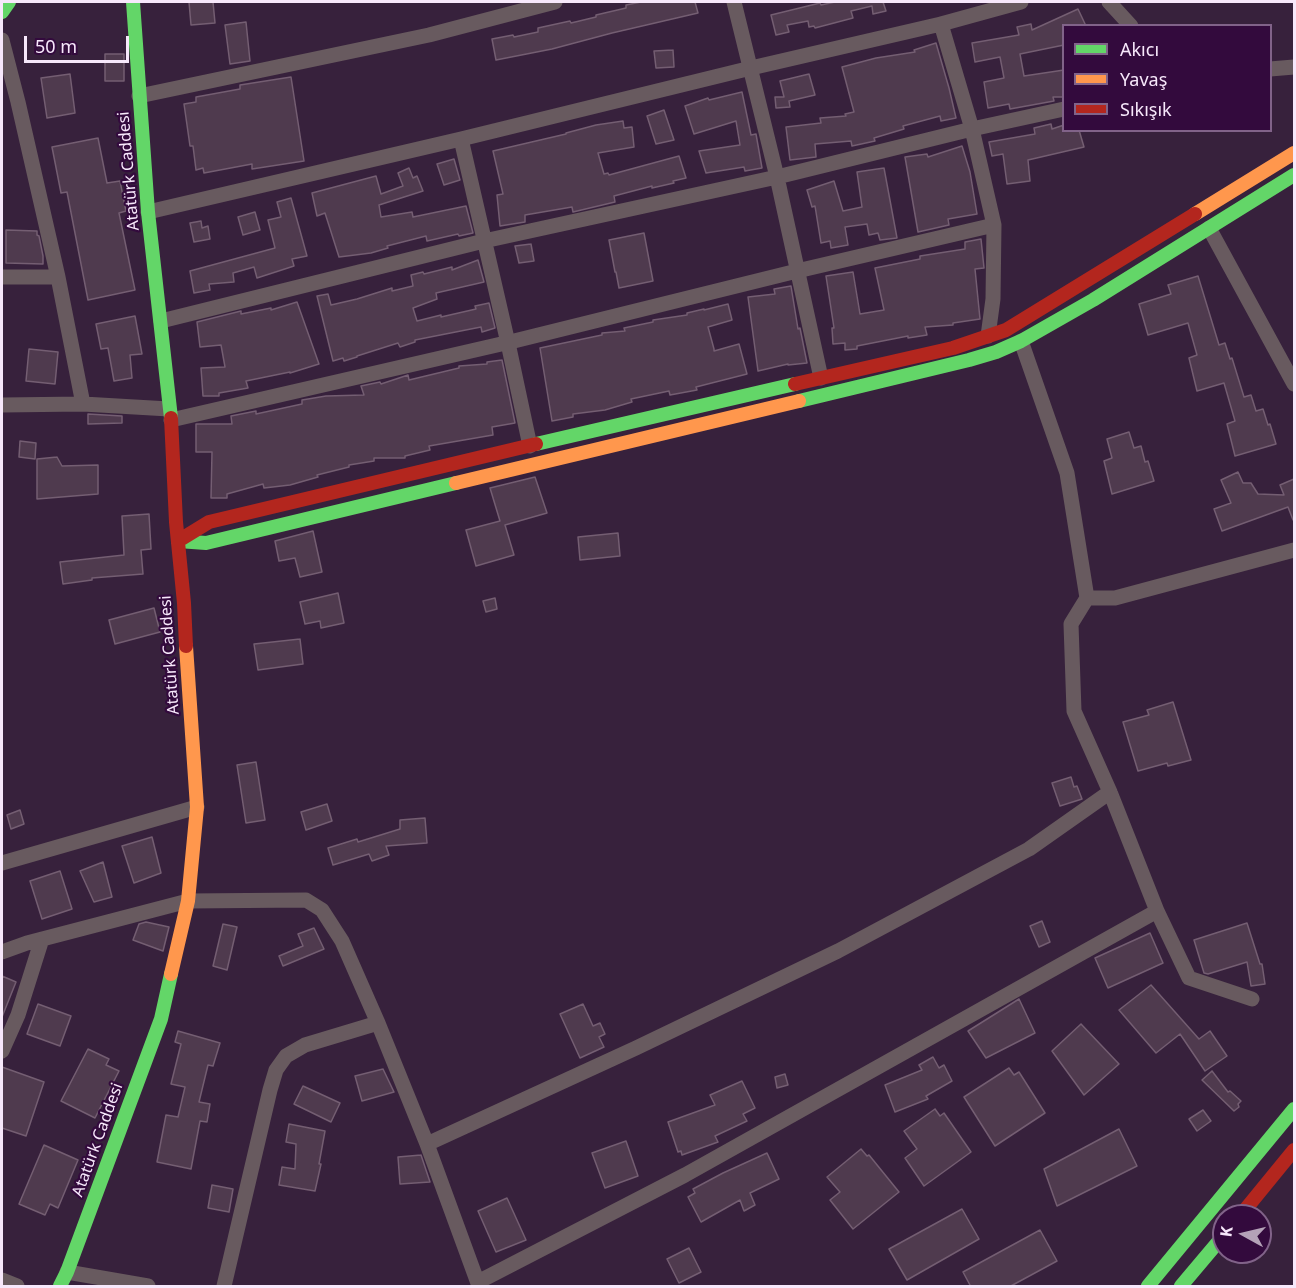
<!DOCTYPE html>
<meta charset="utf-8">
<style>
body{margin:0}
#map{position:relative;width:1296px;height:1288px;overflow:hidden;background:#37213c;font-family:"Noto Sans",sans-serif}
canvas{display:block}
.frame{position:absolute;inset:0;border:3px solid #f7e8fb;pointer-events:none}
.legend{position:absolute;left:1062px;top:24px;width:210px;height:108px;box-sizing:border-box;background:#330a3d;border:2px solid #816389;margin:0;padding:8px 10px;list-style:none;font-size:18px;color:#f7e8fb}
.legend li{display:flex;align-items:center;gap:12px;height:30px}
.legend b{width:30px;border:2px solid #816389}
.north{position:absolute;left:1212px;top:1204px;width:60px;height:60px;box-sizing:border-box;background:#330a3d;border:2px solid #816389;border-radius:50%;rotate:278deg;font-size:16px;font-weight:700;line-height:24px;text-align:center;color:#f7e8fb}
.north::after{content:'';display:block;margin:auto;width:21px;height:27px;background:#b4a2b8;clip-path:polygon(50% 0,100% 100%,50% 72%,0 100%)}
.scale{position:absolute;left:24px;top:36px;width:105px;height:27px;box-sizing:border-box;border:3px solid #f7e8fb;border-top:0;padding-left:8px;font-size:18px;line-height:21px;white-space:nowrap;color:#f7e8fb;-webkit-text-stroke:4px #330a3d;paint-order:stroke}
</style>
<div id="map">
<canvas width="1296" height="1288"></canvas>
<div class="frame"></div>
<ul class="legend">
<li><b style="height:8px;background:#63d668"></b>Akıcı</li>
<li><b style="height:8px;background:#ff974d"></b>Yavaş</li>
<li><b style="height:8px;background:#b3261e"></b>Sıkışık</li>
</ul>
<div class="north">K</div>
<div class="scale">50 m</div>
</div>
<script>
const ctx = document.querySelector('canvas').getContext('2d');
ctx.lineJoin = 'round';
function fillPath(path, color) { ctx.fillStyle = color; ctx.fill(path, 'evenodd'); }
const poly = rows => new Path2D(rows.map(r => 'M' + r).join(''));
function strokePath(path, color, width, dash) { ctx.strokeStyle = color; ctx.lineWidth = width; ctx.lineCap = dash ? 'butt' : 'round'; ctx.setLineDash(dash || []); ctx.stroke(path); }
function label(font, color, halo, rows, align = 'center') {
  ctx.font = font + ' "Noto Sans",sans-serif'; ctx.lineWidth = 4.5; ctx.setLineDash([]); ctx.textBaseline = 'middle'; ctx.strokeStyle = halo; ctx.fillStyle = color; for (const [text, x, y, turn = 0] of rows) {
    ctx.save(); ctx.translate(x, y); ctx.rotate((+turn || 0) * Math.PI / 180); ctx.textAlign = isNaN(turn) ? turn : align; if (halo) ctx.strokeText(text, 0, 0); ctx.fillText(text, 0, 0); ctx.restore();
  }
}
const building = poly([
 [189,2,213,2,215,23,191,25,189,2],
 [641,2,695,2,698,13,612,33,552,49,496,60,492,39,513,35,514,37,538,32,538,28,570,21,571,23,596,17,596,15,626,8,626,5,641,2],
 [835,2,883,2,886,11,873,14,872,6,851,11,853,18,815,28,814,26,809,27,808,21,787,25,789,32,776,35,771,15,820,3,821,5,835,2],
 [1078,9,1086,26,1064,26,1064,45,1020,54,1024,76,1064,70,1064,97,1053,97,1054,101,1010,109,1009,104,988,108,984,82,1004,78,1000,57,975,62,972,43,1019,35,1017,27,1031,24,1032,30,1078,9],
 [246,22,250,61,230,64,225,25,246,22],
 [936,43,949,88,956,118,941,121,940,116,903,126,904,129,874,138,875,141,852,146,851,141,815,144,816,157,790,160,786,127,821,123,820,118,846,116,845,114,854,112,842,67,876,58,915,52,914,50,936,43],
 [673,50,674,67,656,68,654,51,673,50],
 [105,54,124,54,124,81,105,81,105,54],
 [70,74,75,113,47,118,41,78,70,74],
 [809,74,815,95,789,101,790,107,776,108,775,97,784,97,780,81,809,74],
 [291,77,304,161,252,169,252,164,204,173,203,168,196,170,193,146,190,146,184,104,196,102,196,97,240,89,240,85,291,77],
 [742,92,751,135,756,134,762,168,745,171,744,167,706,173,699,151,740,145,736,121,694,134,685,106,708,98,709,100,742,92],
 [664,110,674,140,656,144,647,116,664,110],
 [623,121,624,128,632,127,634,147,598,153,604,174,608,173,609,175,679,156,686,178,673,181,674,183,652,188,652,186,614,196,615,202,573,212,572,207,525,215,525,222,500,226,497,195,503,194,493,151,566,134,566,133,596,125,623,121],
 [1051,124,1052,129,1064,125,1064,130,1079,130,1084,147,1028,160,1030,181,1007,184,1003,154,992,156,989,142,1035,134,1034,128,1051,124],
 [98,138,107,183,120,181,126,211,119,213,135,290,88,300,67,192,61,193,52,147,98,138],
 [962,146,970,172,977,214,948,219,949,225,918,232,905,157,927,154,928,157,962,146],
 [454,159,460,180,444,185,437,164,454,159],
 [409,168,413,178,417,176,423,191,379,205,381,217,412,212,413,217,466,206,473,233,459,236,458,234,427,241,426,236,387,246,388,248,371,253,339,257,325,213,317,216,312,193,376,176,381,194,403,186,398,173,409,168],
 [884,168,897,238,880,240,878,233,869,235,867,224,845,227,848,245,831,248,830,241,821,243,815,206,812,207,807,190,834,181,843,211,862,207,857,172,884,168],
 [291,198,307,256,292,259,294,266,257,278,254,267,233,273,234,282,209,284,210,290,194,293,190,271,275,248,268,220,281,217,277,202,291,198],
 [255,212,260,230,243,235,238,217,255,212],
 [201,221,202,228,208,226,210,239,194,242,190,223,201,221],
 [6,230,37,231,37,235,39,236,43,256,43,264,6,263,6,230],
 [644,233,653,281,619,288,616,272,615,272,609,240,644,233],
 [981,239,984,268,975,269,980,319,953,323,953,325,925,327,927,335,908,338,908,336,857,346,857,349,845,350,845,343,833,344,832,328,834,328,826,276,853,272,860,314,884,310,875,268,920,259,920,256,965,249,965,242,981,239],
 [531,244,534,261,519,263,515,246,531,244],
 [478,260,484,282,436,293,437,299,413,308,417,321,441,315,441,317,476,309,475,306,489,303,495,328,482,332,481,327,415,340,415,342,400,347,398,343,357,356,357,357,344,361,343,358,333,361,317,296,328,294,331,305,357,299,392,288,392,291,413,286,411,275,423,272,424,274,452,267,452,270,478,260],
 [1198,276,1219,345,1225,343,1230,359,1232,358,1244,397,1251,395,1256,411,1263,409,1268,425,1270,424,1276,444,1235,456,1227,424,1235,421,1224,383,1197,391,1189,358,1197,355,1188,323,1148,335,1139,304,1171,294,1168,285,1198,276],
 [791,286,798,329,800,328,807,363,788,365,788,364,758,371,748,297,775,294,774,289,791,286],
 [297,302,319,364,290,373,290,372,246,381,248,388,219,393,219,396,203,396,201,368,225,367,221,345,200,347,197,322,241,311,241,314,271,308,271,310,297,302],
 [728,304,732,320,708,327,714,349,714,351,739,344,747,374,696,387,697,390,670,395,669,391,631,399,632,402,605,410,573,414,573,417,552,421,540,348,602,335,602,333,625,331,624,328,653,322,653,320,687,315,687,313,704,309,704,310,728,304],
 [135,316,142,354,130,355,132,378,114,381,108,348,101,349,96,324,135,316],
 [29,349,58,352,55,384,26,381,29,349],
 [502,360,515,423,492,427,493,435,429,446,430,450,405,456,405,458,374,458,374,461,349,465,349,467,317,475,318,477,290,485,264,488,263,484,227,494,227,498,211,498,212,452,196,452,196,424,232,424,231,416,256,411,256,414,302,404,302,400,326,396,364,395,361,386,380,382,381,384,408,375,409,380,459,368,459,366,487,364,487,362,502,360],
 [88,414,122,416,122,423,88,424,88,414],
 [1129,432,1134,448,1141,446,1145,462,1148,461,1154,481,1112,494,1104,461,1112,458,1107,439,1129,432],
 [20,441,36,443,35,459,19,457,20,441],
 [57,457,62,466,98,465,98,494,37,499,37,459,57,457],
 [1238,472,1243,483,1251,483,1258,494,1284,495,1280,485,1294,479,1294,520,1293,520,1288,507,1222,531,1214,509,1231,503,1221,480,1238,472],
 [535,477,547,513,505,525,514,555,476,566,466,530,500,521,490,488,535,477],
 [149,514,151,549,141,550,143,574,92,578,92,580,63,584,60,562,124,555,122,516,149,514],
 [313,531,322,572,300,577,295,558,279,561,275,541,313,531],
 [618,533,620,556,580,560,578,537,618,533],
 [338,593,344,623,321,628,320,621,305,624,300,602,338,593],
 [495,598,497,609,486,612,483,601,495,598],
 [154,608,160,632,115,644,109,620,154,608],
 [300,639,303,664,258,670,254,644,300,639],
 [1173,702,1191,760,1168,766,1167,763,1138,771,1123,722,1149,715,1147,710,1173,702],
 [256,762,265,820,246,823,237,765,256,762],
 [1071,777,1074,787,1077,786,1082,799,1060,806,1052,783,1071,777],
 [327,804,332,821,306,830,301,812,327,804],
 [20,810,24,824,11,829,7,815,20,810],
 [425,818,427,843,386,846,389,855,372,861,369,854,333,865,328,848,357,839,358,842,400,829,400,820,425,818],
 [152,837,161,873,134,883,122,846,152,837],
 [103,862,112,897,94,902,80,871,103,862],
 [60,871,72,909,42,919,30,881,60,871],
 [1042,921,1050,942,1039,947,1030,926,1042,921],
 [146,922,169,927,163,951,133,940,139,924,146,922],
 [1247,923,1260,964,1262,964,1265,984,1251,986,1247,962,1208,974,1204,973,1194,940,1247,923],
 [223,924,237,927,227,970,213,966,223,924],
 [314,928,324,949,283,966,279,956,303,946,298,934,314,928],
 [1150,933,1163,963,1108,988,1095,958,1150,933],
 [2,976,16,982,2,1017,2,976],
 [1151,985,1199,1039,1210,1031,1227,1056,1205,1071,1180,1034,1156,1053,1119,1010,1151,985],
 [1019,999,1035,1033,986,1058,968,1031,1019,999],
 [38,1004,71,1016,60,1046,27,1034,38,1004],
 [583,1004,593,1026,600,1023,605,1034,599,1037,604,1047,580,1058,560,1014,583,1004],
 [1081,1024,1119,1064,1084,1095,1052,1051,1081,1024],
 [178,1031,220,1043,213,1066,208,1065,199,1102,210,1104,207,1122,200,1121,191,1169,157,1162,166,1115,178,1117,185,1087,171,1084,181,1044,175,1042,178,1031],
 [88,1049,109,1059,106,1065,119,1071,95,1118,61,1101,88,1049],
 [933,1057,939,1068,944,1065,952,1081,926,1096,928,1099,895,1112,885,1085,922,1070,919,1065,933,1057],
 [2,1067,44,1082,26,1136,2,1128,2,1067],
 [1009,1068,1014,1075,1019,1072,1045,1113,995,1146,964,1097,1009,1068],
 [383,1069,394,1092,362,1101,355,1076,383,1069],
 [1212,1071,1228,1092,1230,1091,1241,1101,1238,1104,1239,1107,1234,1111,1202,1080,1212,1071],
 [785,1074,788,1085,777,1088,775,1077,785,1074],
 [742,1081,755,1108,743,1114,747,1121,715,1136,718,1142,682,1155,681,1151,678,1152,668,1122,715,1105,710,1095,742,1081],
 [303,1086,340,1103,331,1122,294,1104,303,1086],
 [935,1109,940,1116,944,1113,971,1152,924,1186,905,1158,917,1149,904,1131,935,1109],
 [1203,1110,1211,1121,1197,1131,1189,1119,1203,1110],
 [289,1124,325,1131,319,1164,321,1164,315,1191,279,1185,282,1167,295,1169,296,1144,286,1142,289,1124],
 [1119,1129,1137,1166,1057,1206,1044,1169,1119,1129],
 [626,1141,638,1176,605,1188,592,1153,626,1141],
 [44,1145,78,1160,58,1208,50,1204,45,1215,19,1204,44,1145],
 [861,1149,867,1156,869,1155,899,1192,853,1229,830,1200,840,1192,827,1177,861,1149],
 [767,1153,779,1179,750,1193,755,1205,744,1211,740,1200,701,1222,688,1197,695,1193,693,1189,723,1173,767,1153],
 [421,1155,430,1182,400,1184,398,1157,421,1155],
 [212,1185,233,1189,229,1212,208,1208,212,1185],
 [507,1198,526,1240,496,1252,478,1211,507,1198],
 [962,1209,979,1239,907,1280,889,1249,962,1209],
 [1040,1230,1057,1261,1009,1287,971,1287,963,1272,1040,1230],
 [689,1248,701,1272,679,1283,667,1259,689,1248]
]);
const street = poly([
 [734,2,777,177,821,378],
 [1109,2,1131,26],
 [941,24,972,129,994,225,993,299,988,336],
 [2,40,18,102,58,277,83,404],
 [1270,69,1294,67],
 [139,96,429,35,555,2],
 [461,139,508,343,530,446],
 [148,212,461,139,751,68,941,24,1021,2],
 [1209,228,1294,384],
 [2,277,58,277],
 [161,321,484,241,777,177,972,129,1064,109],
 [1021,341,1067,473,1087,598,1071,624,1074,711,1110,792,1157,911,1189,978,1252,999],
 [2,405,83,404,169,409],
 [171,420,510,342,797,271,994,225],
 [1087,598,1115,598,1294,550],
 [2,863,197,807],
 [2,952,27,943,188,901,306,900,322,910,342,941,378,1023,427,1144,479,1286],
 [2,1051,18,1015,42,939],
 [427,1144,636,1048,838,951,1029,849,1110,792],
 [67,1272,148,1286],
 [2,1280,17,1286],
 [478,1282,685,1175,1157,911],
 [224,1286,270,1090,276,1070,286,1056,305,1045,378,1023]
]);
const fast = poly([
 [133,2,148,212,171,418],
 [2,12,9,2],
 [799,401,969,360,996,352,1021,341,1093,300,1294,175],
 [536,444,795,384],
 [178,541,206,543,456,483],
 [60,1286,67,1272,161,1019,171,974],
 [1148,1286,1294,1109],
 [1181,1286,1224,1235]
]);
const slow = poly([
 [1195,214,1294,153],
 [456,483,799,401],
 [171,974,188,901,197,807,186,646]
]);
const jam = poly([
 [795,384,953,348,1006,330,1195,214],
 [171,418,176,522,184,603,186,646],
 [178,541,209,522,536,444],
 [1240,1216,1294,1150]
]);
const streetNames = [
 ["Atatürk Caddesi",129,171,-95],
 ["Atatürk Caddesi",170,655,-94],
 ["Atatürk Caddesi",98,1140,-70]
];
fillPath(building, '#4f3a4e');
strokePath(building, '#745e72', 1.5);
strokePath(street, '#685a5f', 15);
strokePath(fast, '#63d668', 14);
strokePath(slow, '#ff974d', 14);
strokePath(jam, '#b3261e', 14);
label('16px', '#f7e8fb', '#330a3d', streetNames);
</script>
